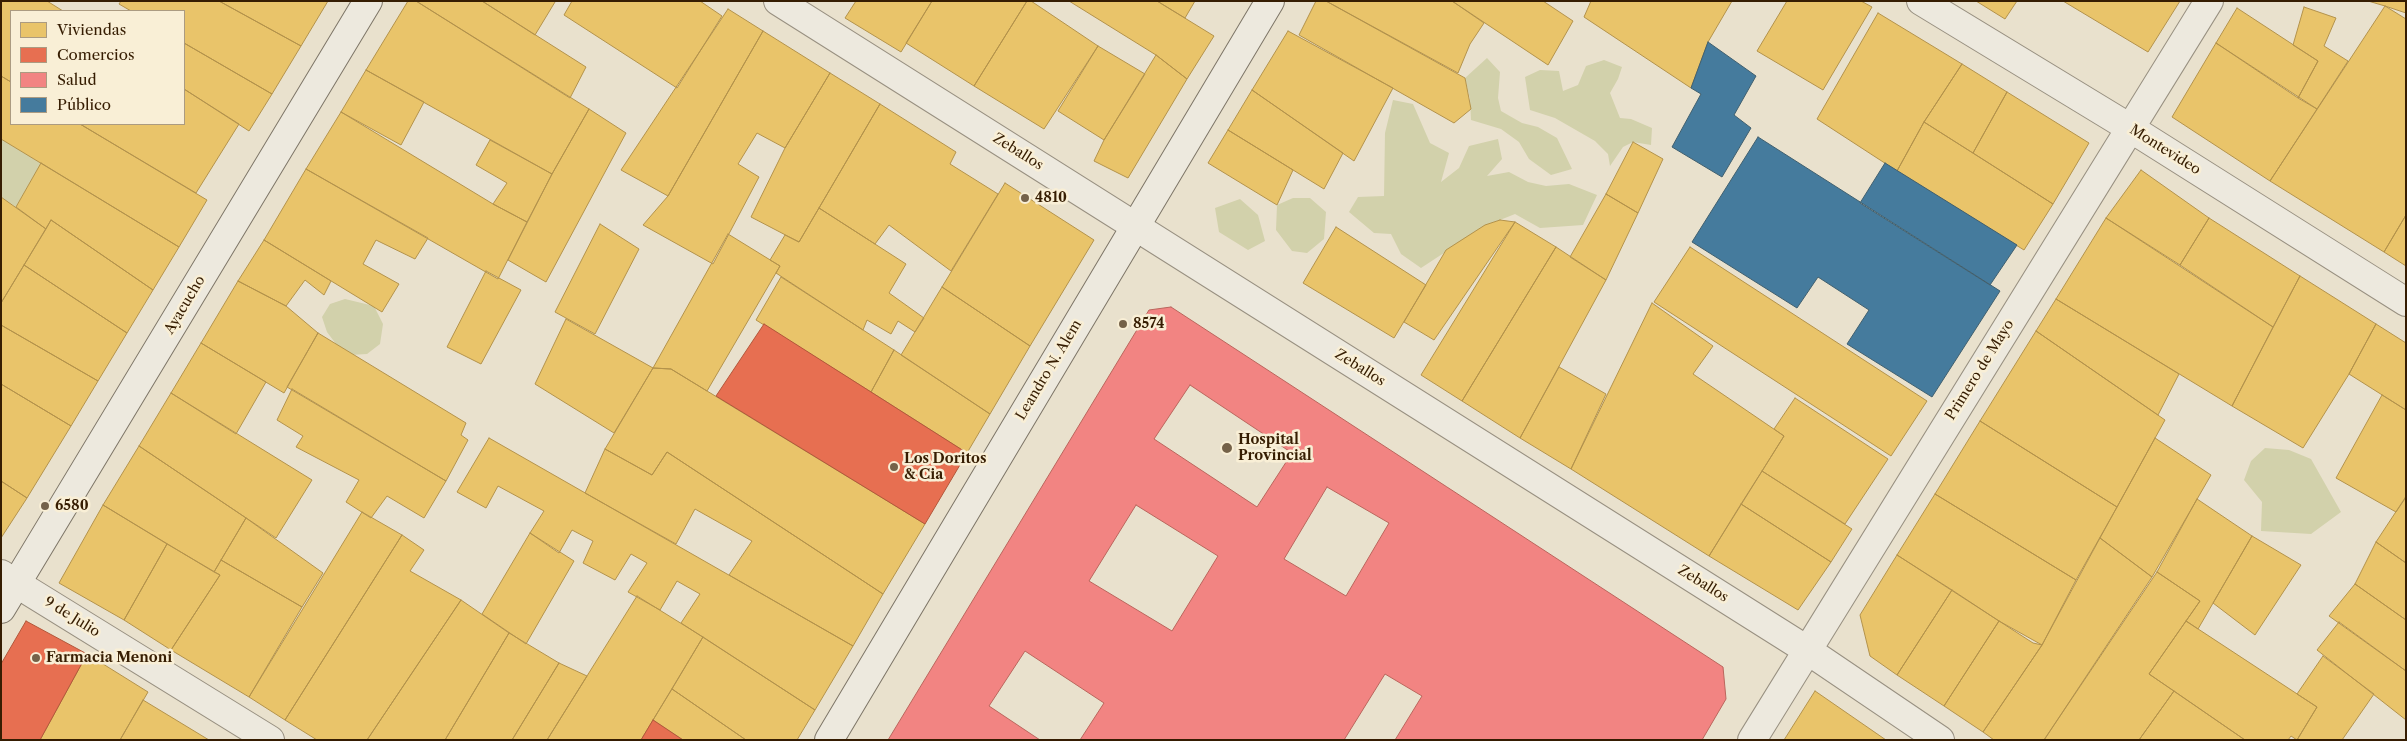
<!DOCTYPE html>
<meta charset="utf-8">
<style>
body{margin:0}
#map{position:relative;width:2407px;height:741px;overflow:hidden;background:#e9e1cd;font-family:"Libre Caslon Text",serif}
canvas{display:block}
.frame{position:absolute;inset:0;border:2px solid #361d02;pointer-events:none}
.legend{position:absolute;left:10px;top:10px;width:175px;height:115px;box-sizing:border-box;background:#f9efd6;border:1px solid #ab9b81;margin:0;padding:6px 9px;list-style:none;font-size:15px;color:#361d02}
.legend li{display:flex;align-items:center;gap:10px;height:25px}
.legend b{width:25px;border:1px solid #ab9b81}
</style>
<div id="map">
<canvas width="2407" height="741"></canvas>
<div class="frame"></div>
<ul class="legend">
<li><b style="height:14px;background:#e9c46a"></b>Viviendas</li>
<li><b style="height:14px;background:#e76f51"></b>Comercios</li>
<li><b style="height:14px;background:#f28482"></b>Salud</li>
<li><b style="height:14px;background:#457b9d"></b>Público</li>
</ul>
</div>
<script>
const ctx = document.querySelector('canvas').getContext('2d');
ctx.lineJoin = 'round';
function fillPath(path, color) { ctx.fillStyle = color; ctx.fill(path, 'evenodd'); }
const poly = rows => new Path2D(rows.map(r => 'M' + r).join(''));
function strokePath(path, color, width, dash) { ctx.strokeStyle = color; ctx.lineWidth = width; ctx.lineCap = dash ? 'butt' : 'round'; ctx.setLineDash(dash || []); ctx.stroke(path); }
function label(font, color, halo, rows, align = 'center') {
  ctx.font = font + ' "Libre Caslon Text",serif'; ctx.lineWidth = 5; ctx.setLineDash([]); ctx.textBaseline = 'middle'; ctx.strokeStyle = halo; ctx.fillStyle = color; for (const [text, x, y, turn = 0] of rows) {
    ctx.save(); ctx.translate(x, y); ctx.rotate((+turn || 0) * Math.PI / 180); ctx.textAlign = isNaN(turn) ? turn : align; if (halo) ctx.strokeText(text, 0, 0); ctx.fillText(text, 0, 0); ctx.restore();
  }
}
const green = poly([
 [1487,58,1500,72,1498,98,1501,111,1522,123,1538,127,1557,138,1572,169,1551,175,1529,159,1519,142,1501,129,1471,120,1470,99,1465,78],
 [1604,60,1622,67,1618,79,1610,93,1620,118,1631,119,1652,128,1651,145,1633,142,1623,147,1610,166,1608,154,1595,141,1555,118,1530,110,1525,77,1540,70,1559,71,1563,91,1578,85,1586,66],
 [1393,100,1413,104,1430,143,1449,153,1441,182,1459,168,1469,146,1498,139,1502,159,1487,176,1509,172,1528,182,1546,186,1569,184,1597,195,1583,225,1540,228,1515,214,1485,226,1421,268,1401,254,1391,234,1374,233,1349,212,1358,197,1384,196,1385,133],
 [1,139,41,163,16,207,1,197],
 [1293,198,1310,198,1326,212,1324,239,1307,253,1292,251,1276,230,1277,205],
 [1240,199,1258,215,1265,241,1248,250,1219,232,1215,208],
 [345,299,374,306,383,324,380,344,367,354,350,355,339,348,327,332,322,317,330,304],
 [2265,448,2289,450,2311,459,2341,512,2311,534,2261,531,2262,502,2244,480,2251,461]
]);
const homes = poly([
 [1,1,47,1,63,11,11,11,11,82,1,76,1,1],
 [121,1,219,1,301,46,272,94,184,43,184,11,131,11,119,4,121,1],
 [219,1,328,1,301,46,219,1],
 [408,1,416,1,589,109,552,174,366,70,408,1],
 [416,1,482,1,586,67,570,98,416,1],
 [482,1,554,1,555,2,535,35,482,1],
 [572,1,700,1,722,16,677,88,564,15,572,1],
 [856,1,932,1,901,52,845,18,856,1],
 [932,1,1027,1,974,86,906,43,932,1],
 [1027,1,1031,1,1098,46,1044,129,974,86,1027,1],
 [1069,1,1157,1,1214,36,1187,79,1156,55,1069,1],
 [1157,1,1195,1,1185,18,1157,1],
 [1316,1,1326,1,1465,78,1471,109,1454,123,1299,35,1316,1],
 [1326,1,1452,1,1484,23,1470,44,1458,73,1326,1],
 [1452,1,1543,1,1573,21,1548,65,1452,1],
 [1591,1,1732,1,1708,42,1691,88,1584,17,1591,1],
 [1787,1,1861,1,1872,7,1823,90,1757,51,1787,1],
 [1976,1,2017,1,2005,19,1976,1],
 [2063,1,2180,1,2148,52,2063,1],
 [2368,1,2406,1,2406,13,2385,6,2368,1],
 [2385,6,2406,19,2406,215,2384,252,2270,181,2385,6],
 [2304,7,2336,18,2324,46,2348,61,2317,109,2298,98,2318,61,2293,45,2304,7],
 [2237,8,2318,61,2298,98,2216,43,2237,8],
 [728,9,763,31,668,196,621,170,728,9],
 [1878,13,1962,64,1924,122,1897,171,1817,119,1878,13],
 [763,31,830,73,785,148,757,133,738,164,759,177,713,264,643,225,668,196,763,31],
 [1288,31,1393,88,1354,161,1252,90,1288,31],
 [184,43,272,94,249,131,184,89,184,43],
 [2216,43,2317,109,2270,181,2172,117,2216,43],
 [1098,46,1145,74,1104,140,1058,111,1098,46],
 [1156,55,1187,79,1128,178,1094,161,1104,140,1156,55],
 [1962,64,2007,92,1973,153,1924,122,1962,64],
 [366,70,424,102,401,145,341,112,366,70],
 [830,73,880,104,799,242,751,217,785,148,830,73],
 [1,76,11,82,11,124,80,124,207,200,179,247,1,139,1,76],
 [184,89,239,124,196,193,80,124,184,124,184,89],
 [1252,90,1343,153,1324,189,1228,130,1252,90],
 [2007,92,2089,143,2053,204,1973,153,2007,92],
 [880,104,956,152,950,164,998,194,951,271,889,225,875,244,819,208,880,104],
 [589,109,626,133,546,282,508,260,552,174,589,109],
 [341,112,493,204,527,222,498,279,306,169,341,112],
 [1924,122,2053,204,2024,250,1897,171,1924,122],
 [1228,130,1293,170,1277,205,1208,163,1228,130],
 [490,140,552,174,527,222,493,204,507,183,476,165,490,140],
 [1633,142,1663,159,1638,213,1606,194,1633,142],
 [41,163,179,247,153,290,51,220,46,229,16,207,41,163],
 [306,169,428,238,415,259,376,240,363,264,399,284,382,312,264,240,306,169],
 [2141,170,2209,218,2180,265,2106,218,2141,170],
 [1005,183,1094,240,1030,346,942,287,1005,183],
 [1606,194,1638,213,1606,280,1570,257,1606,194],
 [1,197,46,229,1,303,1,197],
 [819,208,906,264,889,293,924,318,915,332,898,321,891,334,867,320,863,330,776,273,780,266,770,260,785,235,799,242,819,208],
 [2406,215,2406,266,2384,252,2406,215],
 [2106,218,2273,327,2232,406,2056,299,2106,218],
 [2209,218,2300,276,2273,327,2180,265,2209,218],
 [51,220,153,290,127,333,24,265,51,220],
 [1500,220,1515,222,1434,340,1404,322,1446,250,1485,225,1500,220],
 [1515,222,1556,247,1462,401,1421,375,1515,222],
 [600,224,639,249,595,334,555,312,600,224],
 [1336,227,1426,285,1394,338,1303,283,1336,227],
 [728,234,780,266,707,391,671,369,653,368,728,234],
 [264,240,331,281,324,295,305,280,286,306,238,281,264,240],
 [1556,247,1606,280,1520,438,1462,401,1556,247],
 [1690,247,1927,401,1891,456,1654,302,1690,247],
 [24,265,127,333,98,381,1,325,1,303,24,265],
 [486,271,521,290,481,364,447,347,486,271],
 [2300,276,2376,324,2349,374,2303,448,2232,406,2300,276],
 [781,277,894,350,871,392,756,320,781,277],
 [238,281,286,306,318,333,284,393,201,343,238,281],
 [942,287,1030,346,990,414,901,355,942,287],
 [2056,299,2179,374,2158,415,2036,331,2056,299],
 [1652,303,1713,346,1693,374,1784,436,1709,556,1571,469,1652,303],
 [566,319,653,368,614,433,535,384,566,319],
 [2376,324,2406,343,2406,410,2349,374,2376,324],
 [1,325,98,381,71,426,1,384,1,325],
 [2036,331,2165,420,2117,507,1980,421,2036,331],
 [318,333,466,423,461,435,468,440,446,481,287,387,318,333],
 [201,343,266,382,236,434,171,393,201,343],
 [894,350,990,414,967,453,871,392,894,350],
 [1559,367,1606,394,1571,469,1520,438,1559,367],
 [653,368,671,369,925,524,883,594,667,452,652,475,605,449,653,368],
 [1,384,71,426,27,498,1,481,1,384],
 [292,389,446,481,424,518,387,496,371,518,346,502,359,480,296,447,303,436,277,420,292,389],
 [171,393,312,480,276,538,139,446,171,393],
 [2382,395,2406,410,2406,497,2396,512,2336,478,2382,395],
 [1795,398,1888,459,1845,524,1762,471,1784,436,1774,429,1795,398],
 [1980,421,2117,507,2076,580,1935,494,1980,421],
 [489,438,853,646,815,710,681,623,700,594,677,581,660,610,628,592,647,563,631,554,615,580,583,563,593,541,572,530,559,553,530,533,544,511,498,486,486,508,457,492,489,438],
 [2155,438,2211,475,2152,577,2100,538,2155,438],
 [139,446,246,518,214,572,103,505,139,446],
 [605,449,652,475,667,452,883,594,853,646,729,575,752,541,695,509,676,544,585,493,605,449],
 [1762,471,1852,529,1831,562,1741,504,1762,471],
 [1,481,27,498,1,538,1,481],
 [1935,494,2076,580,2042,645,2033,643,1897,555,1935,494],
 [2405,498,2406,499,2406,563,2376,542,2405,498],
 [2197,499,2252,536,2198,629,2186,621,2200,601,2157,572,2197,499],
 [1741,504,1831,562,1798,610,1709,556,1741,504],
 [103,505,167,544,124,620,59,583,103,505],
 [362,512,402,535,285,720,249,697,362,512],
 [246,518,323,573,302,607,221,560,246,518],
 [530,533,574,561,526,644,482,614,530,533],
 [402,535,424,550,410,571,461,600,367,740,317,740,285,720,402,535],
 [2252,536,2301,565,2255,635,2213,603,2252,536],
 [2100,538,2152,577,2044,740,1994,740,1983,732,2042,645,2100,538],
 [2376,542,2406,563,2406,620,2355,584,2376,542],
 [167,544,220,575,171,650,124,620,167,544],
 [1897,555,1952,590,1897,675,1870,656,1860,615,1897,555],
 [221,560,302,607,249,697,171,650,220,575,214,572,221,560],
 [2157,572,2200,601,2149,674,2174,691,2139,740,2044,740,2157,572],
 [2355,584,2406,620,2406,671,2329,616,2355,584],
 [1952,590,1999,621,1944,706,1897,675,1952,590],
 [637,596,703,637,641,740,547,740,637,596],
 [461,600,509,633,445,740,367,740,461,600],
 [1999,621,2042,645,1983,732,1944,706,1999,621],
 [2186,621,2317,707,2297,740,2291,736,2288,740,2245,740,2149,674,2186,621],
 [2339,622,2406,671,2406,720,2317,650,2339,622],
 [509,633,559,663,512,740,445,740,509,633],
 [703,637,815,710,797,740,746,740,672,689,703,637],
 [87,654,148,692,120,740,40,740,87,654],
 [2323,656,2374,694,2342,740,2297,740,2317,707,2297,694,2323,656],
 [559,663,587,676,547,740,512,740,559,663],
 [672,689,746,740,683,740,653,720,672,689],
 [1815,691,1886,740,1784,740,1815,691],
 [2174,691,2245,740,2139,740,2174,691],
 [143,700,209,740,120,740,143,700]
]);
const shops = poly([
 [764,324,967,453,925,524,716,396,764,324],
 [26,621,87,654,40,740,1,740,1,664,26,621],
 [653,720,683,740,641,740,653,720]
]);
const health = poly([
 [1171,307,1723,667,1726,699,1702,740,1395,740,1422,696,1385,674,1344,740,1080,740,1104,703,1025,651,989,706,1040,740,888,740,1149,310,1171,307],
 [1190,385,1292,453,1257,507,1154,439,1190,385],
 [1327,487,1389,523,1346,596,1284,559,1327,487],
 [1136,505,1218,556,1172,631,1089,581,1136,505]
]);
const public = poly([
 [1708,42,1756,76,1734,115,1751,128,1722,177,1672,147,1701,94,1691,88,1708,42],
 [1758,137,2000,291,1932,397,1847,344,1869,310,1818,277,1797,308,1692,242,1758,137],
 [1885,163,2017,245,1990,285,1860,203,1885,163]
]);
const minor = poly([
 [778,1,1807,650,1940,740],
 [1921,1,2130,128,2406,302],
 [1,574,270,740],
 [1752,740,2209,1]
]);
const secondary = poly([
 [1,609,368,1],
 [829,740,1270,1]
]);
const markers = [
 [1025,198,5,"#756249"],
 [1123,324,5,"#756249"],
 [1227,448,6,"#756249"],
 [894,467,5,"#756249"],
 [45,506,5,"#756249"],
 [36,658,5,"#756249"]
];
const streetNames = [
 ["Montevideo",2165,150,32],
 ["Zeballos",1018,152,32],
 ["Ayacucho",185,305,-59],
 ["Zeballos",1360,368,32],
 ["Leandro N. Alem",1049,370,-59],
 ["Primero de Mayo",1980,370,-58],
 ["Zeballos",1703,584,32],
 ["9 de Julio",72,617,32]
];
const poiNames = [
 ["4810",1035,198],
 ["8574",1133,324],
 ["Hospital",1238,440],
 ["Provincial",1238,456],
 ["Los Doritos",904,459],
 ["& Cia",904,475],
 ["6580",55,506],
 ["Farmacia Menoni",46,658]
];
fillPath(green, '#d2d1ab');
fillPath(homes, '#e9c46a');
strokePath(homes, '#b3924b', 1);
fillPath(shops, '#e76f51');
strokePath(shops, '#b25639', 1);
fillPath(health, '#f28482');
strokePath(health, '#ba655c', 1);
fillPath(public, '#457b9d');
strokePath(public, '#405f6e', 1);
strokePath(minor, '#989081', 30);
strokePath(secondary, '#7d7567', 30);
strokePath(minor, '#ede9de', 28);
strokePath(secondary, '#ede9de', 28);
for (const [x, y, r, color] of markers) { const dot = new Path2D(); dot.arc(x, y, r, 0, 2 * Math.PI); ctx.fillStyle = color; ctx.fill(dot); strokePath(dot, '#f9efd6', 2); }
label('14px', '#361d02', '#f9efd6', streetNames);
label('bold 14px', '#361d02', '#f9efd6', poiNames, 'left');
</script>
